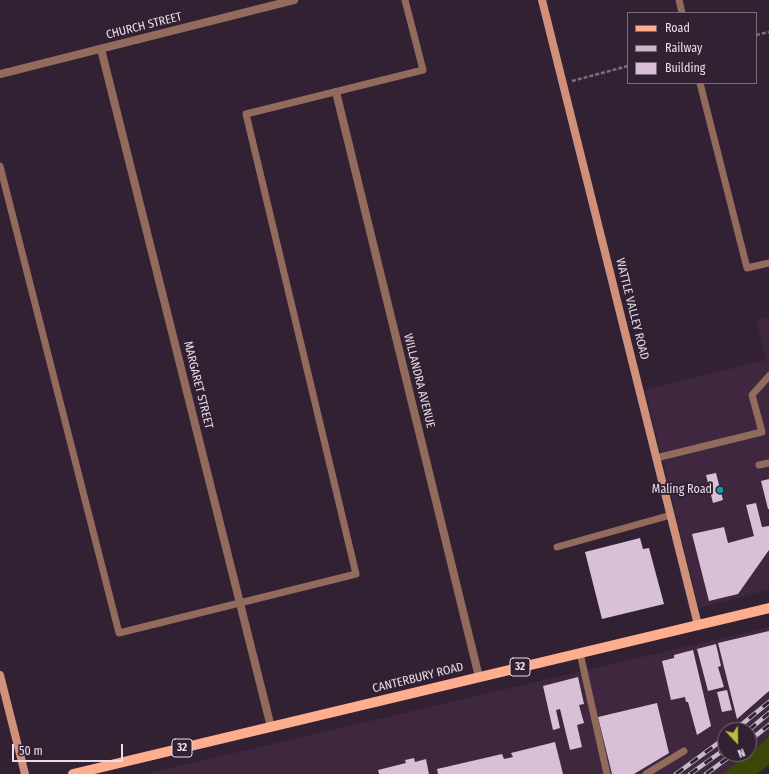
<!DOCTYPE html>
<style>
body{margin:0}
#map{position:relative;width:769px;height:774px;overflow:hidden;background:#322133;font-family:"Fira Sans Condensed",sans-serif}
canvas{display:block}
.legend{position:absolute;left:627px;top:12px;width:130px;height:72px;box-sizing:border-box;background:#322133;border:1px solid #7b6c7c;margin:0;padding:5px 7px;list-style:none;font-size:12px;color:#e9dde9}
.legend li{display:flex;align-items:center;gap:8px;height:20px}
.legend b{width:20px;border:1px solid #7b6c7c}
.north{position:absolute;left:717px;top:722px;width:40px;height:40px;box-sizing:border-box;background:#322133;border:1px solid #7b6c7c;border-radius:50%;rotate:158deg;font-size:11px;font-weight:700;line-height:16px;text-align:center;color:#e9dde9}
.north::after{content:'';display:block;margin:auto;width:14px;height:18px;background:#c2bd3f;clip-path:polygon(50% 0,100% 100%,50% 72%,0 100%)}
.scale{position:absolute;left:12px;top:744px;width:111px;height:18px;box-sizing:border-box;border:2px solid #e9dde9;border-top:0;padding-left:5px;font-size:12px;line-height:14px;white-space:nowrap;color:#e9dde9;-webkit-text-stroke:3px #322133;paint-order:stroke}
</style>
<div id="map">
<canvas width="769" height="774"></canvas>
<ul class="legend">
<li><b style="height:5px;background:#ffad8f"></b>Road</li>
<li><b style="height:5px;background:#c8bbc8"></b>Railway</li>
<li><b style="height:11px;background:#d7c0d8"></b>Building</li>
</ul>
<div class="north">N</div>
<div class="scale">50 m</div>
</div>
<script>
const ctx = document.querySelector('canvas').getContext('2d');
ctx.lineJoin = 'round';
function fillPath(path, color) { ctx.fillStyle = color; ctx.fill(path, 'evenodd'); }
const poly = rows => new Path2D(rows.map(r => 'M' + r).join(''));
function strokePath(path, color, width, dash) { ctx.strokeStyle = color; ctx.lineWidth = width; ctx.lineCap = dash ? 'butt' : 'round'; ctx.setLineDash(dash || []); ctx.stroke(path); }
function label(font, color, halo, rows, align = 'center') {
  ctx.font = font + ' "Fira Sans Condensed",sans-serif'; ctx.lineWidth = 4; ctx.setLineDash([]); ctx.textBaseline = 'middle'; ctx.strokeStyle = halo; ctx.fillStyle = color; for (const [text, x, y, turn = 0] of rows) {
    ctx.save(); ctx.translate(x, y); ctx.rotate((+turn || 0) * Math.PI / 180); ctx.textAlign = isNaN(turn) ? turn : align; if (halo) ctx.strokeText(text, 0, 0); ctx.fillText(text, 0, 0); ctx.restore();
  }
}
const built = poly([
 [769,317,769,590,699,608,645,390,766,360,756,320],
 [769,627,769,737,749,753,749,730,725,730,725,754,748,754,723,774,145,774]
]);
const green = poly([
 [769,737,769,765,757,774,723,774]
]);
const building = poly([
 [716,473,723,500,713,503,706,475],
 [769,479,769,509,768,509,761,481],
 [756,503,762,527,769,526,769,550,738,594,709,601,692,534,724,527,728,543,754,536,746,505],
 [640,538,643,549,649,548,664,604,602,619,585,552],
 [769,631,769,691,737,719,718,643],
 [716,644,721,666,718,667,724,687,708,691,697,649],
 [693,650,711,726,697,735,688,702,686,702,685,697,671,700,662,661,674,658,674,655],
 [578,677,584,704,579,705,584,723,577,725,582,747,570,750,560,709,556,710,560,728,553,730,543,686],
 [727,690,732,710,722,712,717,692],
 [657,703,669,753,634,774,612,774,598,717],
 [555,742,563,774,438,774,437,769,502,754,504,759,513,757,511,753],
 [414,758,415,762,426,759,429,774,379,774,378,770,406,763,405,760]
]);
const path = poly([
 [756,35,769,32],
 [572,81,628,66]
]);
const lane = poly([
 [679,0,682,13],
 [700,83,747,268,769,263],
 [0,166,119,633,356,574,246,114,423,70,405,0],
 [656,458,762,432,752,395,769,376],
 [759,465,769,463],
 [557,547,671,515],
 [580,653,607,774],
 [646,774,684,751]
]);
const street = poly([
 [101,49,271,727],
 [0,74,294,0],
 [336,92,479,677]
]);
const secondary = poly([
 [542,0,698,625],
 [0,675,25,774]
]);
const primary = poly([
 [73,774,769,608]
]);
const rail = poly([
 [735,730,769,702],
 [749,730,769,713],
 [749,741,769,725],
 [676,774,725,738],
 [690,774,725,749],
 [706,774,733,754]
]);
const markers = [
 [720,490,4,"#0f9aa8"]
];
const shields = [
 [520,667,20],
 [182,748,20]
];
const shieldNames = [
 ["32",520,667],
 ["32",182,748]
];
const streetNames = [
 ["CHURCH STREET",144,26,-14],
 ["WATTLE VALLEY ROAD",632,309,76],
 ["WILLANDRA AVENUE",419,381,76],
 ["MARGARET STREET",198,385,76],
 ["CANTERBURY ROAD",418,678,-14]
];
const poiNames = [
 ["Maling Road",712,490]
];
fillPath(built, '#3e273f');
fillPath(green, '#3b4708');
fillPath(building, '#d7c0d8');
strokePath(path, '#7e6f7f', 2.5, [4, 2]);
strokePath(lane, '#936b5d', 7);
strokePath(street, '#936b5d', 8);
strokePath(secondary, '#d09079', 8);
strokePath(primary, '#ffad8f', 10);
strokePath(rail, '#c8bbc8', 4.5);
strokePath(rail, '#322133', 3, [9]);
for (const [x, y, r, color] of markers) { const dot = new Path2D(); dot.arc(x, y, r, 0, 2 * Math.PI); ctx.fillStyle = color; ctx.fill(dot); strokePath(dot, '#322133', 1.5); }
for (const [x, y, w] of shields) { const box = new Path2D(); box.roundRect(x - w / 2, y - 9, w, 18, 3); ctx.fillStyle = '#322133'; ctx.fill(box); strokePath(box, '#e9dde9', 1); }
label('bold 11px', '#e9dde9', null, shieldNames);
label('12px', '#e9dde9', '#322133', streetNames);
label('12px', '#e9dde9', '#322133', poiNames, 'right');
</script>
